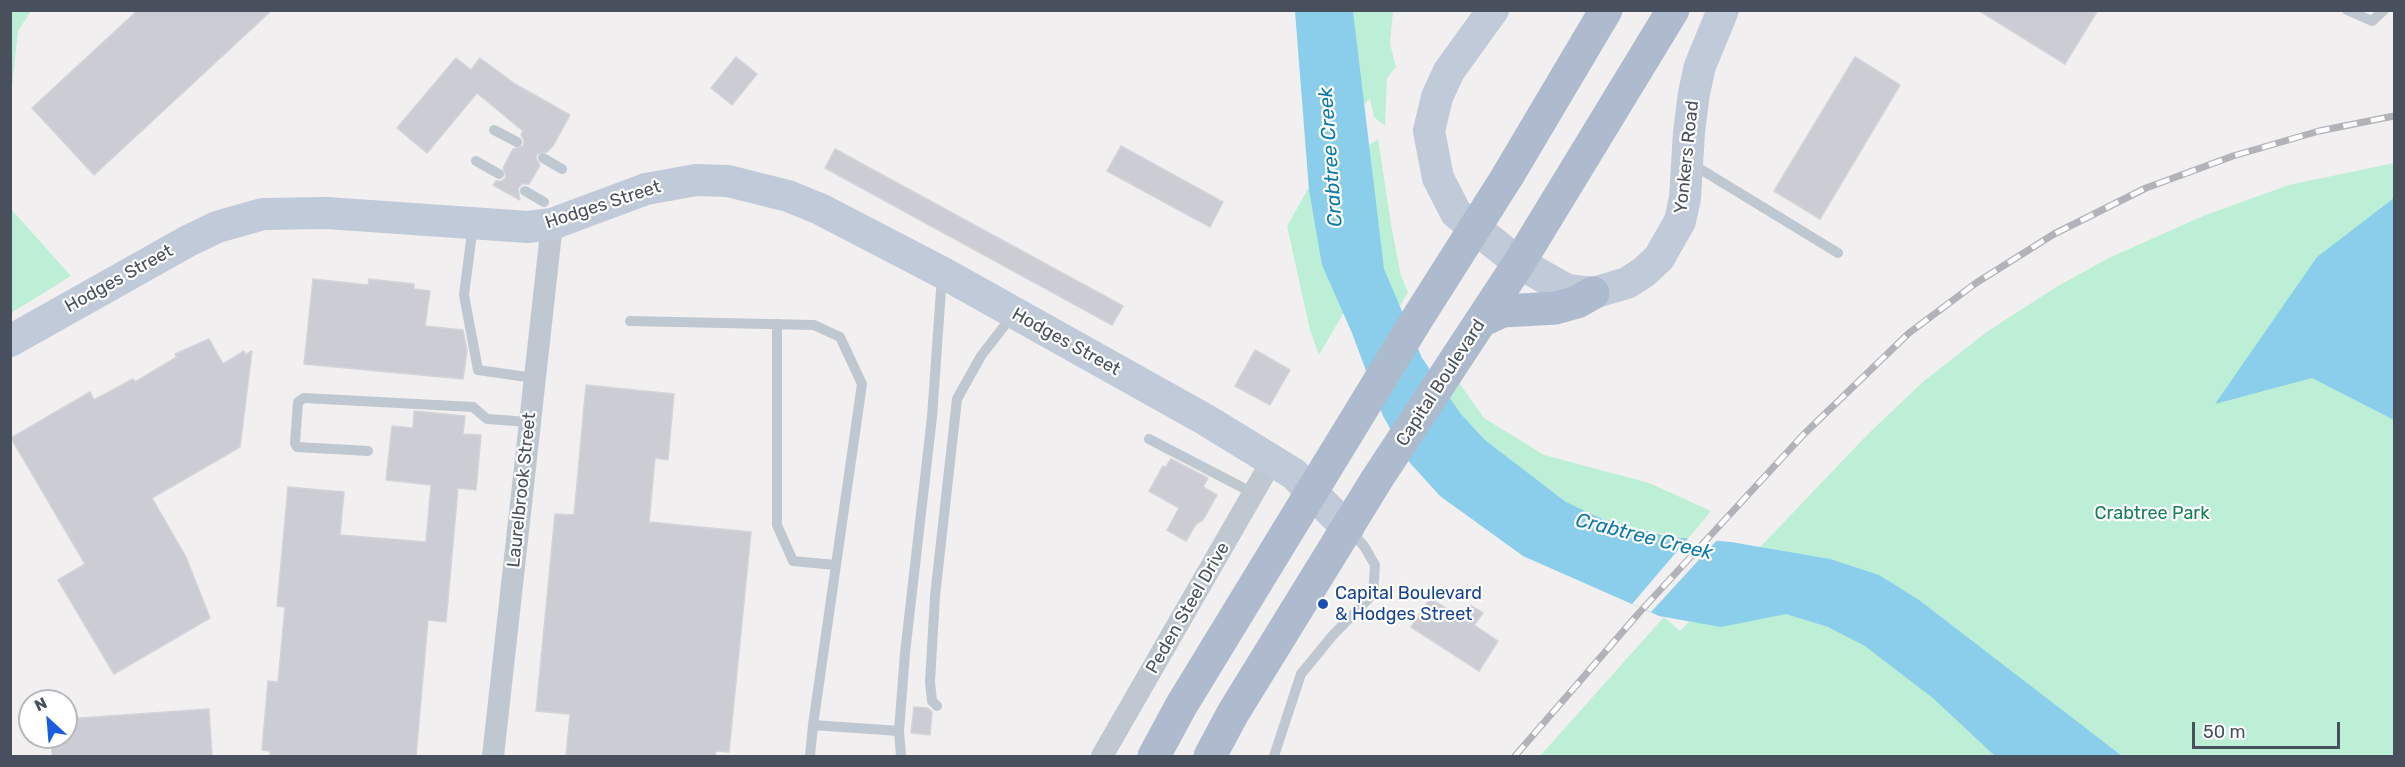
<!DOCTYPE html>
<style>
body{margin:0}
#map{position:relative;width:2405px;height:767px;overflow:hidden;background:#f1efef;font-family:Rubik,sans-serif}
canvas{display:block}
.frame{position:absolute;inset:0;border:12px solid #47505c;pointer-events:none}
.north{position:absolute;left:18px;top:689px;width:60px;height:60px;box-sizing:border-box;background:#fff;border:2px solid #b5b9be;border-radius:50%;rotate:334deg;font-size:16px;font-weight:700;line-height:24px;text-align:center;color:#47505c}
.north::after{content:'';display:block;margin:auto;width:21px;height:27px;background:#195ce2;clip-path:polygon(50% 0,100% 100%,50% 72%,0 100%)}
.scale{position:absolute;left:2192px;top:722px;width:148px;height:27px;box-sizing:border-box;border:3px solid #47505c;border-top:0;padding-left:8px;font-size:18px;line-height:21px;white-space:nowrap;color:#47505c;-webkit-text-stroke:4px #fff;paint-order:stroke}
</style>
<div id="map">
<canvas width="2405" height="767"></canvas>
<div class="frame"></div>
<div class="north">N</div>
<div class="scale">50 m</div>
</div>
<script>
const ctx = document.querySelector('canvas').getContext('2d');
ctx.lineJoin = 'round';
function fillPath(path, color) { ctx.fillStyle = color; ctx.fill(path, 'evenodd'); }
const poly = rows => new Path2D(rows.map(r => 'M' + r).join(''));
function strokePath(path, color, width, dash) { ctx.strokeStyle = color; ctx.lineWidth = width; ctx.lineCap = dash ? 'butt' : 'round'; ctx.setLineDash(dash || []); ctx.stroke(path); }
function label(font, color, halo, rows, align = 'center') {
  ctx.font = font + ' Rubik,sans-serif'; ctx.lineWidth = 4.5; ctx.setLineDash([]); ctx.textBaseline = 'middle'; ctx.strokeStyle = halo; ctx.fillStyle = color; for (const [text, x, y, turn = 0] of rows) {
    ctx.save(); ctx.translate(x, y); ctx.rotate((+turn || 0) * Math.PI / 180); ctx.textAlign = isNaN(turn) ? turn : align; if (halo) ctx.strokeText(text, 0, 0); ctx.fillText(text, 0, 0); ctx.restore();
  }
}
const green = poly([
 [11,10,31,11,18,31,11,95],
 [1331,11,1393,11,1390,44,1396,67,1387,78,1385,126,1374,117,1370,98,1337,138,1362,281,1319,355,1310,330,1287,226,1337,138],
 [1378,139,1391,224,1401,276,1408,292,1399,308,1381,283,1362,150],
 [2394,163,2394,756,1540,756,1664,617,1680,631,1868,434,1924,381,1988,331,2058,286,2109,258,2203,216,2289,185],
 [11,209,71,276,11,313],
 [1455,377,1484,418,1544,455,1649,483,1711,511,1688,539,1609,522,1566,502,1485,440,1461,414,1446,393]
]);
const water = poly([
 [1295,11,1353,11,1384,269,1422,358,1461,414,1485,440,1566,502,1609,522,1671,537,1731,542,1830,559,1879,575,1919,600,2122,756,1995,756,1934,699,1865,646,1828,627,1786,614,1721,627,1659,616,1523,556,1440,496,1410,463,1383,416,1352,333,1322,265,1309,190],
 [2394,198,2394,420,2312,378,2215,404,2317,257]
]);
const pier = poly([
 [1690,536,1719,538,1651,612,1632,604]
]);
const building = poly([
 [138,10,272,10,94,175,32,108,138,10],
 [1978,10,2098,10,2065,64,1978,10],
 [736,57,757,74,732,105,711,88,736,57],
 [1855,57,1900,85,1820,219,1774,191,1855,57],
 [456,58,471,70,480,58,515,84,570,115,553,146,547,152,537,154,536,159,540,165,529,184,522,184,518,188,520,200,493,185,496,181,502,181,506,177,503,168,513,149,523,146,524,141,521,135,523,131,477,93,427,153,397,128,456,58],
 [1121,146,1223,202,1210,227,1107,171,1121,146],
 [835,149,1123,306,1112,325,825,168,835,149],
 [313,279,368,285,369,279,414,284,414,289,430,291,425,326,463,330,467,351,463,379,304,364,313,279],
 [209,339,223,364,244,351,245,355,252,351,240,447,152,498,186,557,210,618,114,674,58,580,85,564,11,438,90,392,94,400,133,379,135,382,177,357,175,354,209,339],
 [1255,350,1290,370,1270,405,1235,386,1255,350],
 [586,385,674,394,668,460,655,458,649,522,751,532,729,752,716,751,715,756,566,756,570,714,536,711,555,514,574,515,586,385],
 [414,411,465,416,463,434,481,435,476,490,458,488,446,622,428,620,416,756,270,756,270,751,262,750,268,681,278,682,285,607,277,606,288,487,344,492,340,535,426,542,431,485,386,480,392,426,413,428,414,411],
 [1171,459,1208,478,1203,487,1217,495,1203,520,1196,524,1186,541,1167,530,1179,508,1149,491,1163,466,1166,467,1171,459],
 [1430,598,1461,618,1470,605,1483,613,1474,625,1498,641,1479,671,1411,627,1430,598],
 [914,707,928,708,932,712,930,735,911,733,914,707],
 [209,709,212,756,52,756,51,737,66,737,66,719,209,709]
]);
const lane = poly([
 [2347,10,2372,21,2384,10],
 [494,130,517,142],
 [543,158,562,169],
 [476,161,499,174],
 [1692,164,1838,253],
 [525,191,544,202],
 [473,225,464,295,478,370,534,378],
 [630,321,814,325,840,337,862,384,813,725,899,731],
 [777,324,777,525,793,561,835,565],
 [1149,439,1253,493],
 [368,451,297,447,295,443,298,402,304,398,473,407,487,419,529,422],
 [937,706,932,701,930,682,935,596,957,399,981,356,1012,316],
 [810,756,813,725],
 [901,756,899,731,905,653,932,417,942,276],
 [1274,756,1301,674,1333,635,1373,594,1375,565,1364,546,1350,531]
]);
const street = poly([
 [493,756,552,224],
 [1102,756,1273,459]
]);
const secondary = poly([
 [1493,10,1449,71,1437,97,1429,131,1438,178,1456,213,1519,263,1567,290,1593,293,1627,283,1644,272,1659,258,1680,221,1685,198,1689,132,1694,93,1700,66,1723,10],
 [10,341,188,241,217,227,263,214,327,213,528,227,552,224,646,189,696,180,728,181,788,196,820,209,945,274,1206,420,1294,474,1348,529]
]);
const primary = poly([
 [1483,320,1503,311,1556,308,1577,302,1593,293],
 [1154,756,1181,706,1417,319,1507,177,1606,10],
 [1210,756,1233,713,1377,479,1519,263,1673,10]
]);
const rail = poly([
 [1515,756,1638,614,1804,434,1909,333,1976,283,2054,234,2146,188,2233,156,2319,131,2394,116]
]);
const markers = [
 [1323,604,6,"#1a4fb4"]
];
const streetNames = [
 ["Yonkers Road",1687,157,-84],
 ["Hodges Street",603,205,-18],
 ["Hodges Street",119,279,-29],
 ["Hodges Street",1066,342,29],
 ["Capital Boulevard",1441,383,-57],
 ["Laurelbrook Street",522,490,-84],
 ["Peden Steel Drive",1188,608,-60]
];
const parkNames = [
 ["Crabtree Park",2152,514]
];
const transitNames = [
 ["Capital Boulevard",1335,594],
 ["& Hodges Street",1335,615]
];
const waterNames = [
 ["Crabtree Creek",1331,157,-94],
 ["Crabtree Creek",1644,537,14]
];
fillPath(green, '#bdefd6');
fillPath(water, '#8aceec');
fillPath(pier, '#f1efef');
fillPath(building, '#cccdd4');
strokePath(building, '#d3d4da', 1.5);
strokePath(lane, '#bfc8d1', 10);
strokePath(street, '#bfc8d1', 22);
strokePath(secondary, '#c1cad8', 32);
strokePath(primary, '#aebbce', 33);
strokePath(rail, '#b1b3b9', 7);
strokePath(rail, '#fff', 4.5, [14]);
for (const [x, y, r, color] of markers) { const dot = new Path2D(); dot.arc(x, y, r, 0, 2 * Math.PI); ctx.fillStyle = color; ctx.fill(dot); strokePath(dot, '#fff', 2); }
label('18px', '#47505c', '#fff', streetNames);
label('18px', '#177e55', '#fff', parkNames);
label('18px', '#164399', '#fff', transitNames, 'left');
label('italic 20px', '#0c79aa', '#fff', waterNames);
</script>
